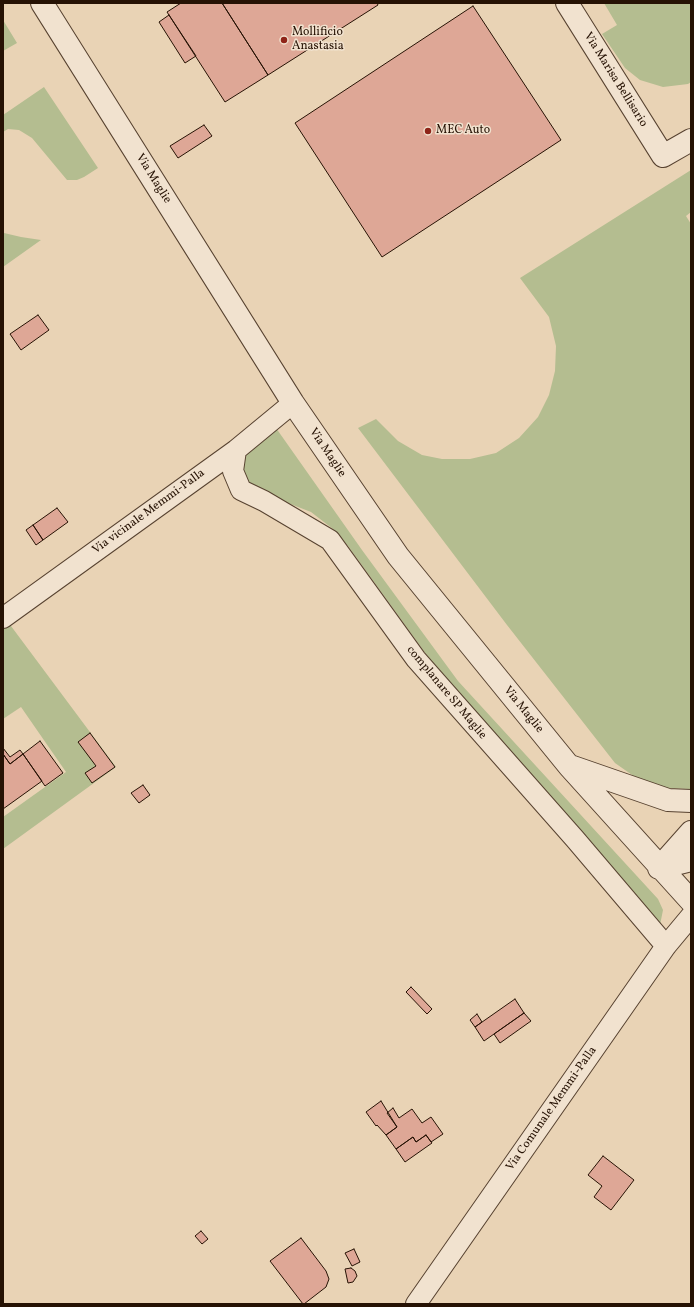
<!DOCTYPE html>
<style>
body{margin:0}
#map{position:relative;width:694px;height:1307px;overflow:hidden;background:#e9d3b5;font-family:Vollkorn,serif}
canvas{display:block}
.frame{position:absolute;inset:0;border:4px solid #261204;pointer-events:none}
</style>
<div id="map">
<canvas width="694" height="1307"></canvas>
<div class="frame"></div>
</div>
<script>
const ctx = document.querySelector('canvas').getContext('2d');
ctx.lineJoin = 'round';
function fillPath(path, color) { ctx.fillStyle = color; ctx.fill(path, 'evenodd'); }
const poly = rows => new Path2D(rows.map(r => 'M' + r).join(''));
function strokePath(path, color, width, dash) { ctx.strokeStyle = color; ctx.lineWidth = width; ctx.lineCap = dash ? 'butt' : 'round'; ctx.setLineDash(dash || []); ctx.stroke(path); }
function label(font, color, halo, rows, align = 'center') {
  ctx.font = font + ' Vollkorn,serif'; ctx.lineWidth = 3; ctx.setLineDash([]); ctx.textBaseline = 'middle'; ctx.strokeStyle = halo; ctx.fillStyle = color; for (const [text, x, y, turn = 0] of rows) {
    ctx.save(); ctx.translate(x, y); ctx.rotate((+turn || 0) * Math.PI / 180); ctx.textAlign = isNaN(turn) ? turn : align; if (halo) ctx.strokeText(text, 0, 0); ctx.fillText(text, 0, 0); ctx.restore();
  }
}
const green = poly([
 [604,3,691,3,691,82,688,84,663,87,640,80,625,68,602,34,617,25],
 [3,20,17,43,3,51],
 [44,87,98,168,84,177,77,180,67,180,32,138,19,130,8,129,3,132,3,115],
 [691,170,691,212,686,216,691,224,691,789,666,788,635,777,615,763,507,625,358,428,376,419,398,441,422,455,442,459,470,459,496,453,519,438,538,417,549,395,555,371,556,346,549,317,520,278],
 [4,233,21,237,41,240,3,267,3,234],
 [276,428,362,550,458,681,658,899,663,910,660,925,441,675,348,546,333,529,311,512,249,488,245,480,243,468,246,455,258,441],
 [8,622,116,767,3,849,3,817,66,772,21,707,3,719,3,625]
]);
const building = poly([
 [181,3,222,3,268,75,225,102,167,12,181,3],
 [222,3,377,3,378,5,268,75,222,3],
 [473,6,561,140,382,257,295,123,473,6],
 [169,15,196,56,185,63,159,22,169,15],
 [204,125,212,136,178,158,170,146,204,125],
 [38,315,49,330,21,350,10,334,38,315],
 [57,508,68,522,43,540,33,525,57,508],
 [33,525,43,540,36,545,26,530,33,525],
 [90,733,115,767,92,783,85,773,96,766,78,742,90,733],
 [40,741,63,773,45,786,23,754,40,741],
 [3,748,10,757,20,750,23,754,10,764,3,754,3,748],
 [3,754,10,764,23,754,42,781,3,809,3,754],
 [143,785,150,795,139,803,131,793,143,785],
 [411,987,432,1009,427,1014,406,992,411,987],
 [515,999,524,1013,484,1041,475,1027,515,999],
 [524,1013,531,1021,500,1043,494,1034,524,1013],
 [477,1014,482,1022,475,1027,470,1020,477,1014],
 [381,1101,397,1127,386,1135,377,1125,376,1126,366,1112,381,1101],
 [393,1108,399,1118,412,1109,422,1123,431,1117,443,1134,431,1142,426,1135,416,1142,413,1137,396,1149,386,1135,397,1127,387,1113,393,1108],
 [426,1135,432,1143,405,1162,396,1149,413,1137,416,1142,426,1135],
 [603,1156,634,1180,611,1210,594,1197,602,1186,588,1175,603,1156],
 [201,1231,208,1239,202,1244,195,1236,201,1231],
 [301,1238,326,1271,329,1279,326,1287,304,1304,303,1304,270,1261,301,1238],
 [354,1249,360,1262,352,1266,345,1253,354,1249],
 [351,1268,355,1271,357,1276,353,1282,348,1283,345,1269,351,1268]
]);
const minor = poly([
 [236,450,233,471,241,490,264,501,330,540,416,659,575,839,666,946],
 [3,618,236,450,293,403],
 [416,1304,666,946,691,916]
]);
const tertiary = poly([
 [42,3,293,403,398,556,569,766,691,901],
 [567,3,663,156,691,140],
 [570,766,668,800,691,801],
 [659,868,691,832],
 [659,868,691,860]
]);
const markers = [
 [284,40,4,"#8f2418"],
 [428,131,4,"#8f2418"]
];
const poiNames = [
 ["Mollificio",292,33],
 ["Anastasia",292,47],
 ["MEC Auto",436,131]
];
const streetNames = [
 ["Via Marisa Bellisario",615,80,58],
 ["Via Maglie",153,179,58],
 ["Via Maglie",327,453,56],
 ["Via vicinale Memmi-Palla",149,512,-36],
 ["complanare SP Maglie",446,693,50],
 ["Via Maglie",523,710,51],
 ["Via Comunale Memmi-Palla",552,1109,-55]
];
fillPath(green, '#b4bd90');
fillPath(building, '#dea796');
strokePath(building, '#261204', 1);
strokePath(minor, '#574230', 22);
strokePath(tertiary, '#574230', 24);
strokePath(minor, '#f1e2cf', 20);
strokePath(tertiary, '#f1e2cf', 22);
for (const [x, y, r, color] of markers) { const dot = new Path2D(); dot.arc(x, y, r, 0, 2 * Math.PI); ctx.fillStyle = color; ctx.fill(dot); strokePath(dot, '#f1e2cf', 1.5); }
label('12px', '#261204', '#f1e2cf', poiNames, 'left');
label('12px', '#261204', '#f1e2cf', streetNames);
</script>
